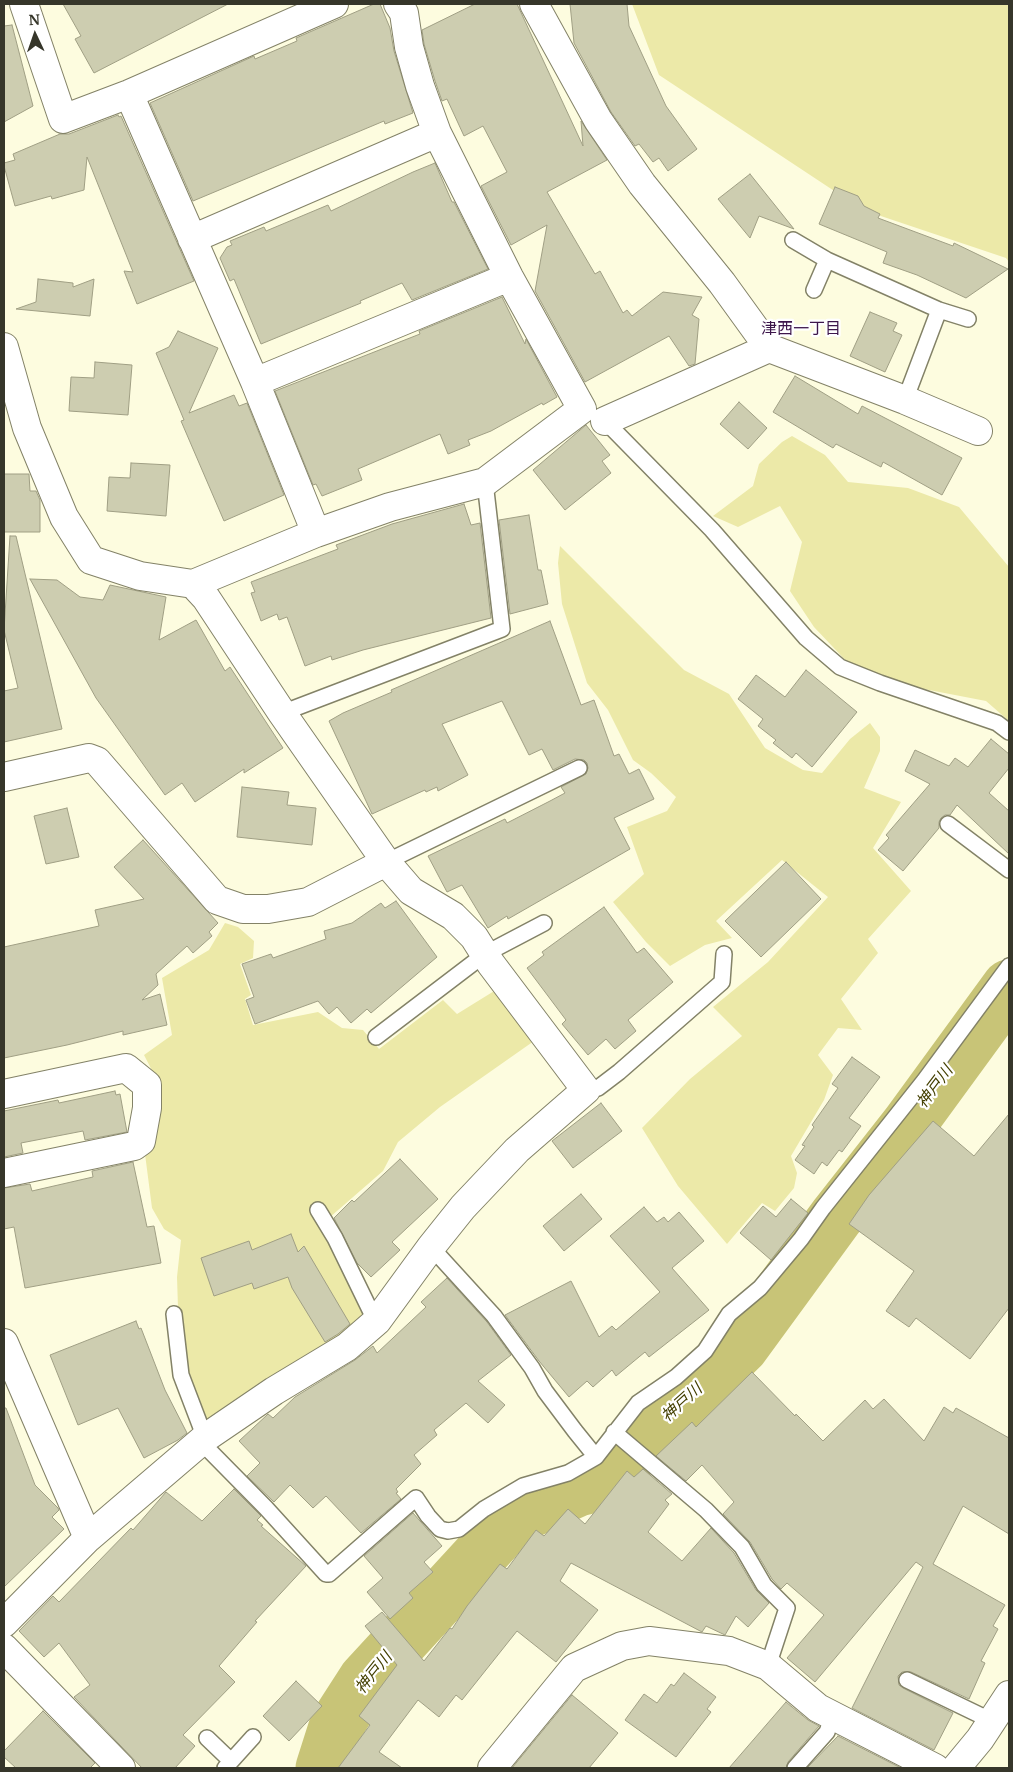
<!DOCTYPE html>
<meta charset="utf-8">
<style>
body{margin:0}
#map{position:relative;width:1013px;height:1772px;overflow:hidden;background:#fdfcdf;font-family:Merriweather,serif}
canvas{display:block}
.frame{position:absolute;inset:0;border:5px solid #36362a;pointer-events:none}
.north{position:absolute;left:10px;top:10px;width:50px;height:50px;-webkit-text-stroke:4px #fff;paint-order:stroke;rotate:357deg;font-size:14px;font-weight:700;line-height:20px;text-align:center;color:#36362a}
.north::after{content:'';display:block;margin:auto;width:18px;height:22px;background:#36362a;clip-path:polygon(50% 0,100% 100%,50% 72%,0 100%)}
</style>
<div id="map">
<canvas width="1013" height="1772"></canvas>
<div class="frame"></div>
<div class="north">N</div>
</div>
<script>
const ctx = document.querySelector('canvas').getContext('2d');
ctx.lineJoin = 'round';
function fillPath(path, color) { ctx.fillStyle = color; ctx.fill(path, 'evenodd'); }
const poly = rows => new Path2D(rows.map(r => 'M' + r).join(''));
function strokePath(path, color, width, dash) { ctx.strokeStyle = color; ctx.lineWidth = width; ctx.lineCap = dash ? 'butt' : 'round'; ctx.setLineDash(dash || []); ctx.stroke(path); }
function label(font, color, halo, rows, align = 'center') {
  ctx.font = font + ' Merriweather,"Noto Sans JP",serif'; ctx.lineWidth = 4.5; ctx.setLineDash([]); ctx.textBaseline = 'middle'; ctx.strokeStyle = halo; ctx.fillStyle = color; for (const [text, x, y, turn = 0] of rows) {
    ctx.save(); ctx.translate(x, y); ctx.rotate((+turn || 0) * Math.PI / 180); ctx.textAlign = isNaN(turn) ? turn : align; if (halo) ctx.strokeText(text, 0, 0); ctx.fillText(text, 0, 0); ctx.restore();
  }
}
const green = poly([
 [632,4,1009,4,1009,262,1006,258,863,210,659,75],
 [792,436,825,455,848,482,908,488,959,507,1009,567,1009,721,986,701,929,690,880,683,850,665,814,627,790,591,802,542,780,506,738,527,713,516,753,486,759,464,782,442],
 [560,546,684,670,729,694,765,748,803,770,822,773,850,739,870,723,880,737,880,751,864,788,901,802,873,848,911,891,868,939,878,953,841,999,862,1030,838,1028,818,1055,833,1075,824,1100,791,1156,797,1173,794,1188,775,1211,762,1203,727,1244,678,1186,642,1128,690,1079,742,1036,713,1007,768,962,828,897,782,860,716,921,732,938,705,945,670,966,646,942,613,902,644,874,627,827,667,811,676,797,651,773,633,760,608,710,587,683,562,604,558,563],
 [225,923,238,927,254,941,253,958,240,964,251,995,245,999,253,1025,318,1012,342,1028,363,1030,379,1049,443,1000,457,1014,499,988,534,1041,440,1107,398,1142,383,1171,322,1224,368,1317,205,1425,189,1380,179,1339,177,1277,181,1240,164,1229,152,1208,145,1154,157,1080,144,1055,172,1035,162,978,209,950]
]);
const river = poly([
 [323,1768,337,1724,366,1679,515,1517,578,1489,611,1481,644,1436,678,1409,741,1347,836,1217,909,1124,1009,987]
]);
const building = poly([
 [63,4,228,4,94,73,75,39,81,36,63,4],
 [374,4,380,4,390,28,394,51,413,113,385,124,384,121,193,201,150,103,254,56,255,59,297,41,296,38,374,4],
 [475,4,517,4,583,146,581,121,607,160,547,192,595,274,600,271,623,313,627,310,632,316,663,292,702,297,692,315,699,319,695,364,689,366,669,336,585,382,535,291,547,225,511,245,481,186,507,172,483,126,464,136,447,99,442,101,435,81,424,44,422,30,475,4],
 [570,4,627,4,629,26,666,106,697,149,668,171,659,158,653,162,639,144,635,146,611,112,574,43,570,4],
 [12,25,33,106,4,122,4,26,12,25],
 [118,115,119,117,121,116,194,281,137,304,124,271,133,272,87,157,84,190,52,199,51,196,15,206,4,166,4,163,15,160,13,154,60,134,69,134,118,115],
 [435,163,452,202,454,202,488,269,412,300,402,283,360,301,361,303,261,344,234,279,230,281,220,258,227,247,232,245,230,241,264,227,266,231,328,205,331,211,413,172,435,163],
 [750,174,794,229,759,216,750,238,718,199,750,174],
 [835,187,858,196,864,206,880,214,878,218,953,246,954,243,1008,269,966,298,917,275,883,263,887,252,819,224,835,187],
 [38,279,73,283,73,287,94,279,90,316,16,309,36,302,38,279],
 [502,297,525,344,526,339,557,397,543,405,542,403,491,431,468,440,470,445,448,454,440,434,358,469,362,480,322,496,316,484,313,485,275,391,420,334,419,331,502,297],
 [870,312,897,323,893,331,902,335,885,372,850,356,870,312],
 [178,331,218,348,189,413,234,395,239,406,247,403,284,495,224,521,181,421,184,420,156,353,169,347,178,331],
 [95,362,132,365,128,415,69,411,71,377,94,378,95,362],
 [795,376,858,414,862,406,962,458,942,495,883,462,881,467,836,444,833,448,773,412,795,376],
 [739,402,767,428,748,449,720,424,739,402],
 [586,425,610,455,602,461,611,473,565,510,533,470,586,425],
 [131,463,170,465,166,516,107,511,109,477,130,478,131,463],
 [4,474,29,474,30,491,36,491,40,500,40,532,4,532,4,474],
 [464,504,471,525,480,523,491,618,363,650,332,660,331,656,305,666,287,617,279,620,277,614,261,621,251,593,255,592,251,582,338,549,336,545,392,524,464,504],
 [529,515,538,570,541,570,548,604,510,614,499,520,529,515],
 [10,536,16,536,62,729,4,742,4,691,18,688,4,630,10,536],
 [30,579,57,580,80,597,103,600,110,585,166,597,159,640,196,620,225,671,230,667,283,748,244,773,244,769,195,802,182,783,165,795,96,698,30,579],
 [550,621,581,705,594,700,614,756,619,754,629,774,639,769,654,799,614,818,630,849,508,919,507,916,488,928,462,885,447,892,428,856,505,819,507,823,550,801,565,793,561,787,586,774,588,768,587,763,584,760,575,759,553,770,542,749,529,755,502,701,442,724,468,775,438,791,437,787,426,792,425,790,372,814,329,721,343,713,392,692,391,690,550,621],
 [806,670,857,712,812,767,796,753,792,758,773,743,776,740,758,726,763,719,738,699,756,675,785,697,806,670],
 [991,739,1009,754,1009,768,989,793,1009,811,1009,854,957,805,950,815,945,815,941,818,939,822,939,828,903,871,878,850,889,838,886,835,930,784,905,771,915,750,949,766,955,758,968,767,991,739],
 [242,787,289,792,287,805,316,808,312,845,237,837,242,787],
 [67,808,79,857,46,864,34,816,67,808],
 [143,840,218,923,209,932,212,936,193,953,187,946,156,974,158,985,142,1000,160,994,167,1025,123,1035,123,1031,67,1045,4,1058,4,947,99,926,95,910,144,899,114,867,143,840],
 [786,862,821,899,761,957,725,921,786,862],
 [396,901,437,957,371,1013,367,1009,351,1023,337,1007,329,1014,318,1001,255,1024,246,1000,254,997,242,964,271,954,273,958,326,939,324,931,352,923,381,903,385,908,396,901],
 [604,907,637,953,644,948,673,982,628,1020,636,1031,615,1049,606,1039,588,1055,562,1024,566,1020,527,968,544,955,542,952,604,907],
 [852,1057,880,1077,849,1118,861,1126,842,1152,839,1150,827,1166,822,1162,814,1174,795,1160,805,1146,802,1145,814,1127,812,1125,838,1088,832,1084,852,1057],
 [115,1091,116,1095,120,1094,127,1132,85,1140,83,1131,21,1143,23,1153,4,1157,4,1111,58,1100,59,1103,115,1091],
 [601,1103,622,1131,573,1168,552,1141,601,1103],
 [1009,1114,1009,1308,970,1359,916,1318,909,1327,886,1311,914,1271,849,1224,869,1195,933,1121,974,1156,1009,1114],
 [400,1159,438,1199,392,1242,400,1250,371,1277,357,1263,334,1218,352,1200,354,1202,400,1159],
 [133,1162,147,1227,154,1226,161,1263,25,1288,14,1227,4,1229,4,1188,30,1184,32,1191,93,1177,92,1171,133,1162],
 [581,1194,602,1219,564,1251,543,1226,581,1194],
 [791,1199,808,1213,771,1260,740,1233,763,1206,776,1217,791,1199],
 [644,1207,657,1222,664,1217,668,1222,679,1212,704,1241,672,1268,709,1310,649,1357,645,1352,616,1376,612,1370,593,1387,587,1381,569,1397,539,1361,505,1315,571,1281,599,1337,612,1326,616,1330,660,1292,610,1236,644,1207],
 [291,1234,298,1252,304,1246,350,1324,338,1334,325,1342,292,1288,288,1277,254,1289,252,1283,214,1296,201,1258,249,1241,252,1250,291,1234],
 [447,1278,487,1322,511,1355,478,1381,505,1405,488,1423,466,1403,434,1430,437,1435,414,1455,421,1464,396,1489,398,1492,396,1493,401,1499,361,1533,326,1496,313,1508,290,1485,274,1502,247,1476,260,1463,239,1441,267,1415,268,1414,273,1418,295,1397,355,1360,373,1346,377,1353,426,1307,421,1302,447,1278],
 [136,1321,139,1329,141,1328,165,1390,187,1433,178,1440,144,1458,118,1408,78,1425,50,1355,136,1321],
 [752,1372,795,1416,796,1414,823,1441,865,1400,873,1409,884,1399,924,1441,944,1407,953,1413,956,1408,1009,1438,1009,1534,963,1506,933,1564,1005,1605,993,1626,998,1629,981,1661,985,1663,969,1699,911,1672,902,1672,898,1676,899,1685,903,1688,953,1713,934,1750,852,1708,923,1567,916,1562,815,1682,787,1658,824,1615,787,1583,781,1589,772,1579,750,1542,723,1514,734,1502,702,1465,686,1481,656,1456,692,1422,696,1427,752,1372],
 [4,1408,6,1408,35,1485,58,1508,59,1510,52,1517,64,1529,4,1587,4,1408],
 [643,1469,672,1494,665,1500,669,1504,648,1532,682,1561,711,1528,734,1553,756,1590,769,1603,748,1627,736,1616,725,1635,706,1626,702,1632,571,1563,560,1581,598,1610,556,1662,517,1631,462,1700,456,1695,439,1717,418,1700,379,1752,402,1768,338,1768,370,1725,359,1716,397,1665,365,1626,382,1612,424,1661,450,1628,452,1629,467,1606,500,1564,507,1569,536,1530,544,1536,568,1509,585,1524,627,1471,634,1477,643,1469],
 [234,1489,261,1516,257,1520,263,1525,261,1526,306,1566,255,1621,257,1622,219,1666,235,1682,183,1735,195,1746,175,1768,142,1768,74,1697,90,1685,59,1643,44,1657,19,1631,53,1596,59,1602,131,1528,133,1530,166,1492,202,1521,234,1489],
 [413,1513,442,1546,424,1562,433,1572,409,1593,413,1598,390,1619,367,1592,383,1578,364,1556,413,1513],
 [684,1673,716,1697,707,1709,711,1712,676,1757,625,1720,644,1694,657,1703,671,1684,674,1686,684,1673],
 [296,1681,322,1706,289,1741,263,1716,296,1681],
 [572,1695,618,1733,589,1768,512,1768,572,1695],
 [786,1702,808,1720,819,1726,788,1762,786,1768,729,1768,786,1702],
 [43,1711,95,1763,90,1768,16,1768,4,1757,4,1751,43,1711],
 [838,1736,901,1768,807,1768,838,1736]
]);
const lane = poly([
 [793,240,827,260,939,310,968,319],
 [814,290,827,260],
 [905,400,939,310],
 [601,419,605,421,712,530,806,638,840,667,880,683,997,723,1009,732],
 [282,713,502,629,485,482],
 [948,824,1009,870],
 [386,862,579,768],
 [376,1037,485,954,544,923],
 [586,1090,598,1088,619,1072,722,982,724,954],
 [318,1210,335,1238,371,1312,377,1321],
 [431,1247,494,1316,532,1368,545,1391,575,1431,596,1457],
 [174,1314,181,1375,205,1438],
 [614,1432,706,1510,742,1547,764,1585,787,1608,768,1666],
 [201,1442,266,1508,326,1574,329,1574,416,1498,428,1516,440,1529,448,1531,459,1529,484,1509,523,1486,568,1473,596,1457,638,1403,676,1377,705,1351,729,1314,760,1288,801,1239,823,1208,924,1081,1009,966],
 [907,1680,992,1721],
 [207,1738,231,1761],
 [225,1768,253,1737],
 [795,1768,827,1732,833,1715]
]);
const street = poly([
 [24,4,63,119,129,94,334,4],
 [534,4,598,120,642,184,722,283,769,348,905,400,978,431],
 [129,94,255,382,316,533],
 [192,239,437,133],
 [4,347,27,428,64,517,91,560,140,576,193,584,316,533,390,507,485,482,582,409,509,277,437,133,420,86,409,47,404,13,398,4],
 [255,382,509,277],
 [605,421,769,348],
 [4,777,89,758,97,761,217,900,243,909,268,909,308,902,386,862],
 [4,1094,126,1068,147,1085,147,1108,141,1141,134,1146,4,1173],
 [4,1343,88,1538],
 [4,1623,88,1538,205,1438,274,1391,347,1347,377,1321,431,1247,463,1207,517,1150,586,1090,491,964,474,937,453,916,411,891,386,862,282,713,206,598,193,584],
 [4,1648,121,1768],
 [492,1768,574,1668,622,1646,649,1641,729,1651,768,1666,818,1708,935,1768]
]);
const secondary = poly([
 [956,1768,980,1739,1009,1695]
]);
const neighbourhoodNames = [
 ["津西一丁目",801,329]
];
const waterNames = [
 ["神戸川",935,1087,-53],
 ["神戸川",682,1403,-42],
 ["神戸川",374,1673,-51]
];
fillPath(green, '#ece9a8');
strokePath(river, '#c8c477', 55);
fillPath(building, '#cdcdb0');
strokePath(building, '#a09f84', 1);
strokePath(lane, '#838267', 18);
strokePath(street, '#838267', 30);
strokePath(secondary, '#838267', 30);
strokePath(lane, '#fff', 15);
strokePath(street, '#fff', 28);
strokePath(secondary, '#fff', 28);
label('16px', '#3d164b', '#fff', neighbourhoodNames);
label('italic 16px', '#433f00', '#fff', waterNames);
</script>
